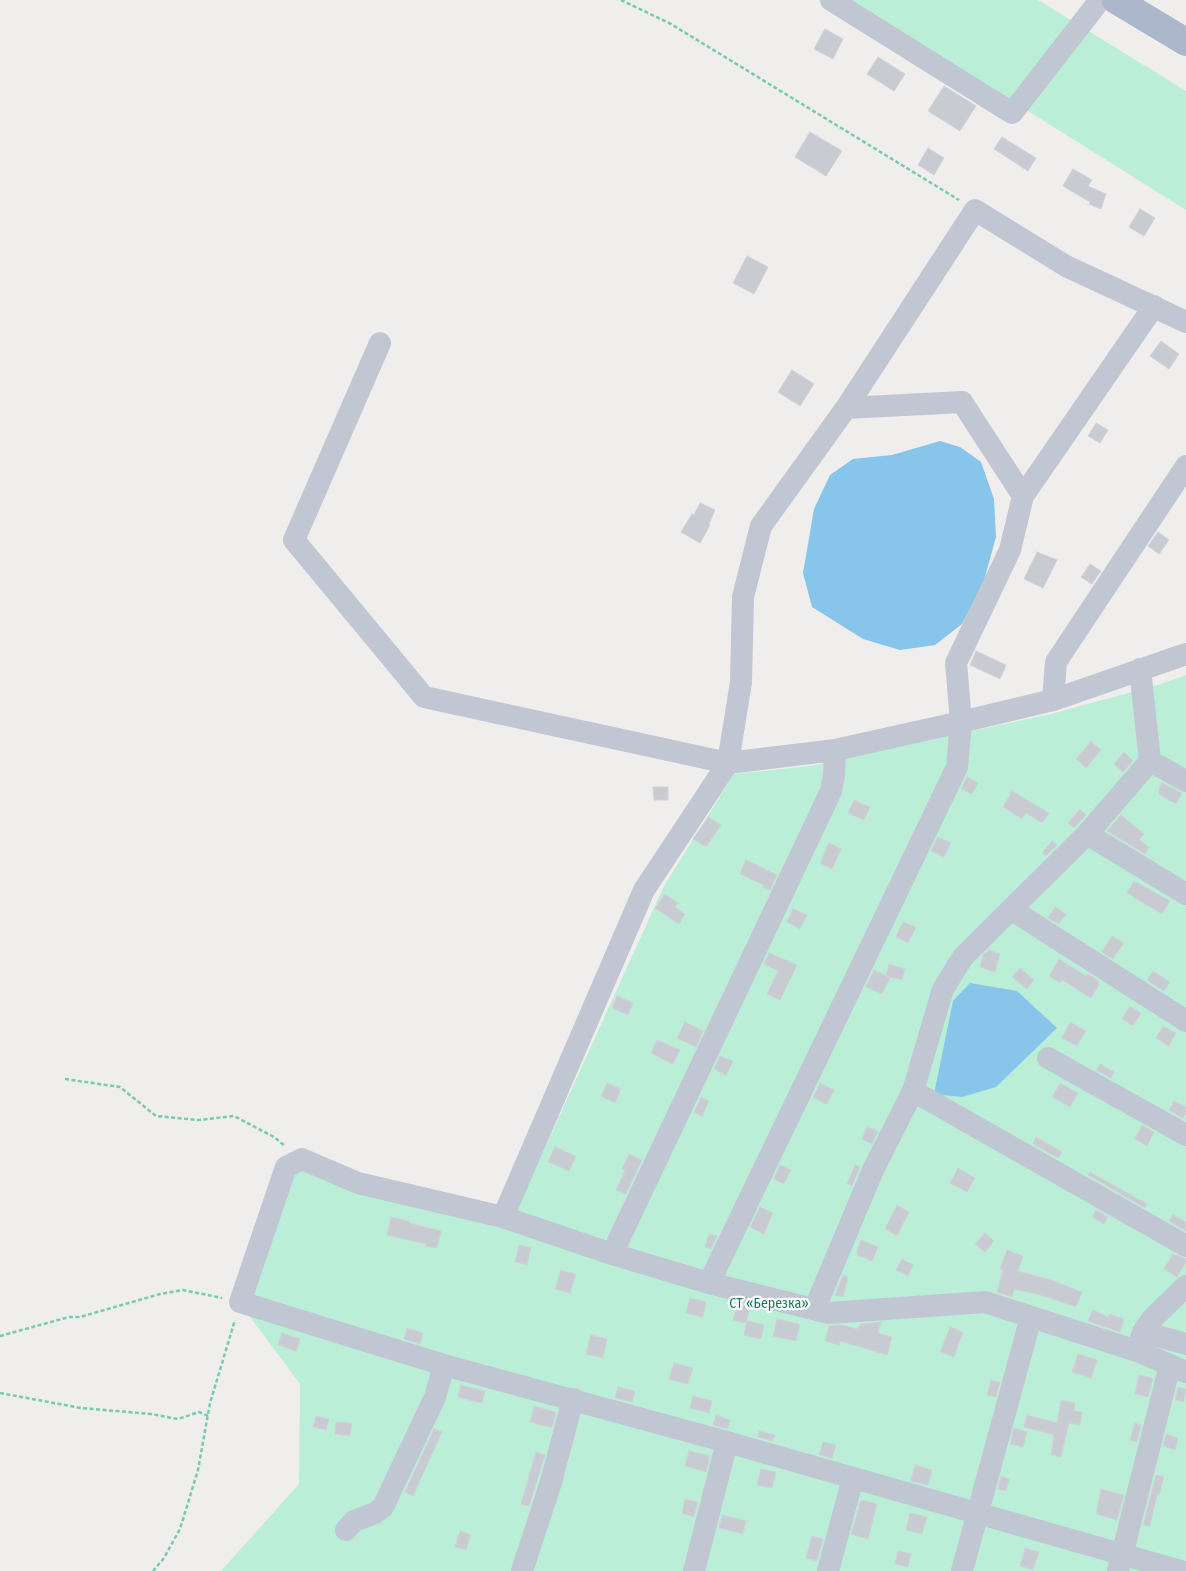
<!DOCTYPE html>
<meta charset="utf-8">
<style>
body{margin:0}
canvas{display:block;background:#f0eded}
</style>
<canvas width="1186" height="1571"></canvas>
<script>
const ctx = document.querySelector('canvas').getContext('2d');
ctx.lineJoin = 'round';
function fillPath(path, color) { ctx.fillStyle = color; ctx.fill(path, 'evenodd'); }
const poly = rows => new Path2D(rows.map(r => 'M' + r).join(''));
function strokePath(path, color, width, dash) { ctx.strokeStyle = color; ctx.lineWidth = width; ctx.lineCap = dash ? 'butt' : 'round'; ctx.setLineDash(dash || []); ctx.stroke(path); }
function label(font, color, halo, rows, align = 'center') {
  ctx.font = font + ' "Fira Sans Condensed",sans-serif'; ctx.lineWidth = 4.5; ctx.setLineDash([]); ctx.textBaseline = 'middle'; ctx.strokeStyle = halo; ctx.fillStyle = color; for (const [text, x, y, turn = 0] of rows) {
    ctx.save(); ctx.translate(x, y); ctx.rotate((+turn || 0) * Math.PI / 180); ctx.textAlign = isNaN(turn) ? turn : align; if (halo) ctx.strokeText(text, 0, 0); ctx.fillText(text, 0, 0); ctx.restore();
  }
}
const green = poly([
 [851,0,1038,0,1186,91,1186,210],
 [1186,675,1186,1571,221,1571,299,1484,300,1384,247,1313,296,1165,508,1229,664,886,734,774,810,766,1051,714,1158,685]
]);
const water = poly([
 [940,441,960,447,981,462,994,499,996,537,983,584,962,624,935,645,900,650,863,639,812,607,803,573,814,509,830,475,853,459,892,455],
 [970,983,1017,991,1057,1028,996,1087,962,1097,934,1094,953,1001]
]);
const building = poly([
 [825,29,843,39,833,59,814,49,825,29],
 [878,57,905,74,894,91,867,74,878,57],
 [944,86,976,106,960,131,928,111,944,86],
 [810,132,842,151,826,176,795,157,810,132],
 [1002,137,1036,158,1028,171,994,149,1002,137],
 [928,148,944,158,934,175,918,165,928,148],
 [1073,169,1092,180,1088,186,1106,194,1101,209,1089,204,1090,202,1063,186,1073,169],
 [1140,209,1155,218,1144,236,1129,227,1140,209],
 [747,256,768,267,754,294,733,283,747,256],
 [1161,341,1179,354,1169,369,1150,356,1161,341],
 [792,370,814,384,800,406,778,392,792,370],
 [1096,423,1108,430,1100,443,1088,436,1096,423],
 [700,503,715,510,709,524,710,525,700,543,681,532,692,514,694,515,700,503],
 [1158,532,1169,540,1159,554,1148,546,1158,532],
 [1037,552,1057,560,1043,588,1024,579,1037,552],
 [1090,564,1101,571,1092,584,1081,577,1090,564],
 [976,651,1006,665,1000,679,970,665,976,651],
 [1091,741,1101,750,1086,768,1076,759,1091,741],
 [1124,752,1133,761,1123,772,1114,764,1124,752],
 [967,777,978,783,972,794,961,789,967,777],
 [1162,783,1182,793,1176,804,1159,794,1159,789,1162,783],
 [653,787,668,787,668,800,654,800,653,787],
 [1012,791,1049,813,1042,823,1026,813,1022,819,1003,807,1012,791],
 [854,800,870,807,864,820,848,813,854,800],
 [1080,809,1086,815,1074,828,1068,823,1080,809],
 [1121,815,1144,834,1139,840,1149,847,1145,854,1107,831,1121,815],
 [708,817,721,825,706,847,693,839,708,817],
 [938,837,951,843,944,857,931,851,938,837],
 [1052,841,1057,845,1046,856,1042,853,1052,841],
 [829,843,841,849,832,869,820,863,829,843],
 [746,860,777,875,770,890,763,887,764,885,740,874,746,860],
 [1134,881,1170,901,1162,914,1127,893,1134,881],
 [665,894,678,903,675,907,685,914,679,924,655,908,665,894],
 [1055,907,1066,914,1059,924,1048,918,1055,907],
 [793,909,807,915,800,929,787,922,793,909],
 [903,922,916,927,908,943,896,937,903,922],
 [1112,936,1124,943,1113,959,1102,952,1112,936],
 [989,950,1000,954,995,972,980,967,983,955,989,950],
 [769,953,797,965,780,1000,767,994,778,971,764,964,769,953],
 [1059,959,1086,976,1088,974,1099,981,1098,984,1099,985,1091,998,1062,980,1060,983,1049,976,1059,959],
 [889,964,905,969,902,980,886,976,889,964],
 [1020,968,1034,980,1027,989,1012,977,1020,968],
 [874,970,890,978,882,994,866,987,874,970],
 [1153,971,1170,982,1164,991,1147,980,1153,971],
 [617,996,633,1003,628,1015,612,1008,617,996],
 [1130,1006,1141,1013,1133,1026,1122,1019,1130,1006],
 [685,1022,703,1031,696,1047,677,1038,685,1022],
 [1070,1022,1086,1031,1077,1046,1062,1038,1070,1022],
 [1163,1026,1176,1033,1169,1046,1156,1038,1163,1026],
 [657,1040,680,1050,673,1064,651,1053,657,1040],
 [720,1056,733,1061,726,1075,714,1069,720,1056],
 [1100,1064,1114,1072,1111,1078,1096,1070,1100,1064],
 [607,1083,621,1089,615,1103,601,1096,607,1083],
 [820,1083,834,1090,827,1104,813,1098,820,1083],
 [1060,1083,1078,1093,1070,1107,1052,1097,1060,1083],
 [701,1097,709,1101,702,1116,694,1112,701,1097],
 [1174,1101,1186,1107,1186,1114,1183,1118,1169,1110,1174,1101],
 [1142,1125,1154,1132,1147,1146,1135,1139,1142,1125],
 [867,1127,878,1131,872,1144,862,1139,867,1127],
 [1036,1137,1062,1152,1058,1158,1033,1144,1036,1137],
 [555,1147,576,1156,569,1171,548,1162,555,1147],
 [629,1154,642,1160,626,1194,616,1190,625,1170,622,1169,629,1154],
 [780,1165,791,1170,784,1184,774,1179,780,1165],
 [855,1165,860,1167,852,1186,847,1184,855,1165],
 [958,1168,975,1178,967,1192,950,1183,958,1168],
 [1090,1172,1147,1204,1145,1208,1088,1175,1090,1172],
 [897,1205,909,1212,897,1236,885,1229,897,1205],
 [760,1207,773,1213,764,1234,750,1227,760,1207],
 [1096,1210,1108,1217,1104,1224,1092,1217,1096,1210],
 [1173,1215,1186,1222,1186,1231,1169,1221,1173,1215],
 [391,1217,409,1221,409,1223,441,1231,437,1248,425,1246,426,1244,387,1235,391,1217],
 [985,1233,994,1241,985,1252,975,1244,985,1233],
 [709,1234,717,1236,711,1249,705,1247,709,1234],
 [861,1240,878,1247,872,1261,857,1255,857,1250,861,1240],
 [519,1245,531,1248,527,1265,515,1262,519,1245],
 [1007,1250,1023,1256,1018,1271,1048,1279,1082,1292,1076,1307,1044,1296,1014,1289,1012,1297,997,1292,1003,1270,1000,1269,1007,1250],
 [1173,1254,1186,1259,1186,1262,1177,1277,1164,1269,1173,1254],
 [902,1259,913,1265,908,1276,896,1270,902,1259],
 [561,1270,576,1274,570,1293,555,1289,561,1270],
 [843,1275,848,1277,843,1297,835,1295,843,1275],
 [690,1298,706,1302,703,1317,686,1313,690,1298],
 [737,1304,750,1307,746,1323,733,1320,737,1304],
 [1093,1310,1108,1317,1109,1314,1124,1319,1120,1332,1088,1321,1093,1310],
 [777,1319,800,1324,796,1341,773,1336,777,1319],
 [747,1321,764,1325,761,1339,744,1335,747,1321],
 [881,1322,878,1333,892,1337,887,1355,840,1341,839,1345,825,1341,829,1326,841,1325,858,1329,860,1324,881,1322],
 [950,1327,963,1332,954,1357,940,1352,950,1327],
 [407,1328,423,1333,420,1344,404,1339,407,1328],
 [282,1333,300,1339,296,1351,278,1345,282,1333],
 [591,1335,607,1339,603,1358,586,1354,591,1335],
 [1078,1354,1097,1360,1091,1378,1072,1372,1078,1354],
 [674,1363,693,1368,688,1384,669,1379,674,1363],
 [1139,1375,1153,1378,1148,1397,1135,1394,1139,1375],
 [991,1380,1000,1382,996,1397,987,1395,991,1380],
 [461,1385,485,1391,482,1403,458,1397,461,1385],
 [618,1387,635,1391,632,1402,615,1398,618,1387],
 [1178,1387,1186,1389,1184,1402,1175,1400,1178,1387],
 [693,1396,712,1401,709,1413,690,1408,693,1396],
 [1061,1400,1075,1403,1074,1411,1082,1412,1080,1425,1069,1423,1061,1457,1051,1455,1054,1435,1024,1427,1027,1415,1057,1423,1061,1400],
 [534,1406,556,1412,552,1428,530,1422,534,1406],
 [716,1415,730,1420,728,1429,713,1425,716,1415],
 [316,1416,329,1419,326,1430,313,1427,316,1416],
 [336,1422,352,1423,350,1436,335,1434,336,1422],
 [1135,1423,1141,1425,1137,1442,1130,1440,1135,1423],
 [1014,1428,1027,1432,1023,1447,1010,1444,1014,1428],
 [434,1429,442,1432,413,1496,405,1492,434,1429],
 [759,1431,775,1435,773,1441,758,1437,759,1431],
 [1166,1434,1178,1438,1175,1450,1163,1446,1166,1434],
 [823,1442,836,1445,832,1458,819,1455,823,1442],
 [689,1451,710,1456,706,1472,685,1466,689,1451],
 [536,1452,545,1455,529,1506,521,1504,536,1452],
 [915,1465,932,1470,928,1485,911,1481,915,1465],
 [761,1469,776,1472,772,1488,757,1485,761,1469],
 [1156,1475,1164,1477,1159,1495,1157,1495,1150,1526,1143,1525,1156,1475],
 [1001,1476,1009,1479,1006,1491,998,1489,1001,1476],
 [1101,1489,1124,1495,1117,1520,1096,1514,1101,1489],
 [685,1499,698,1502,694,1517,682,1513,685,1499],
 [861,1500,877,1504,868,1539,851,1534,861,1500],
 [910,1513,927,1517,922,1534,906,1530,910,1513],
 [722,1515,746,1521,743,1534,719,1528,722,1515],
 [460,1531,471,1535,466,1550,455,1547,460,1531],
 [812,1536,823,1539,817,1561,806,1558,812,1536],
 [1025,1548,1039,1552,1033,1570,1020,1566,1025,1548],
 [898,1551,911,1554,908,1567,895,1564,898,1551]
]);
const path = poly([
 [621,0,671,24,959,200],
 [65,1079,120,1087,156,1116,198,1120,234,1116,274,1137,285,1146],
 [0,1336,69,1317,80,1317,160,1294,183,1290,222,1298],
 [0,1393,81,1408,151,1414,178,1419,199,1412,208,1416],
 [153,1571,164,1558,180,1529,198,1470,210,1403,235,1320]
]);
const minor = poly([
 [831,0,1012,113,1100,0],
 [1186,322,1066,266,975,210,846,408,761,526,743,597,741,682,728,763,644,890,503,1217,612,1254,709,1283,829,1313,985,1302,1137,1351,1186,1372],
 [380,343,294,540,424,697,728,763,835,750,961,722,1053,700,1186,654],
 [846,408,962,402,1023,496],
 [1140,669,1150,761],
 [1053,700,1056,662,1186,466],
 [1087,834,1186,894],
 [1012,910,1186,1021],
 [1048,1058,1186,1135],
 [913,1091,1186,1246],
 [503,1217,358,1183,302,1159,286,1167,240,1302,444,1365,727,1442,1181,1571],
 [612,1254,831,791,834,775,835,750],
 [709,1283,957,767,961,722,956,663,1010,550,1023,496,1154,306],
 [815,1308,873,1170,913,1091,943,989,963,957,1087,834,1150,761,1186,781],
 [1143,1332,1186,1344],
 [1137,1351,1143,1332,1153,1318,1186,1286],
 [346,1530,354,1521,375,1513,383,1507,435,1397,444,1365],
 [522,1571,551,1482,573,1399],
 [694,1571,727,1442],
 [828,1571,853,1478],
 [962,1571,1031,1317],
 [1118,1571,1170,1365]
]);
const major = poly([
 [1116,0,1186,42]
]);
const parkNames = [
 ["СТ «Березка»",769,1304]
];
fillPath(green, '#baeed7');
fillPath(water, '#87c5eb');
fillPath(building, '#c9cbd3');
strokePath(building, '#d1d2d9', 1);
strokePath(path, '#72ccaf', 2.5, [4, 2.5]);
strokePath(minor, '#c0c6d2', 22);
strokePath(major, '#acb7cc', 28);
label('14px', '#167b5a', '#fff', parkNames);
</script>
